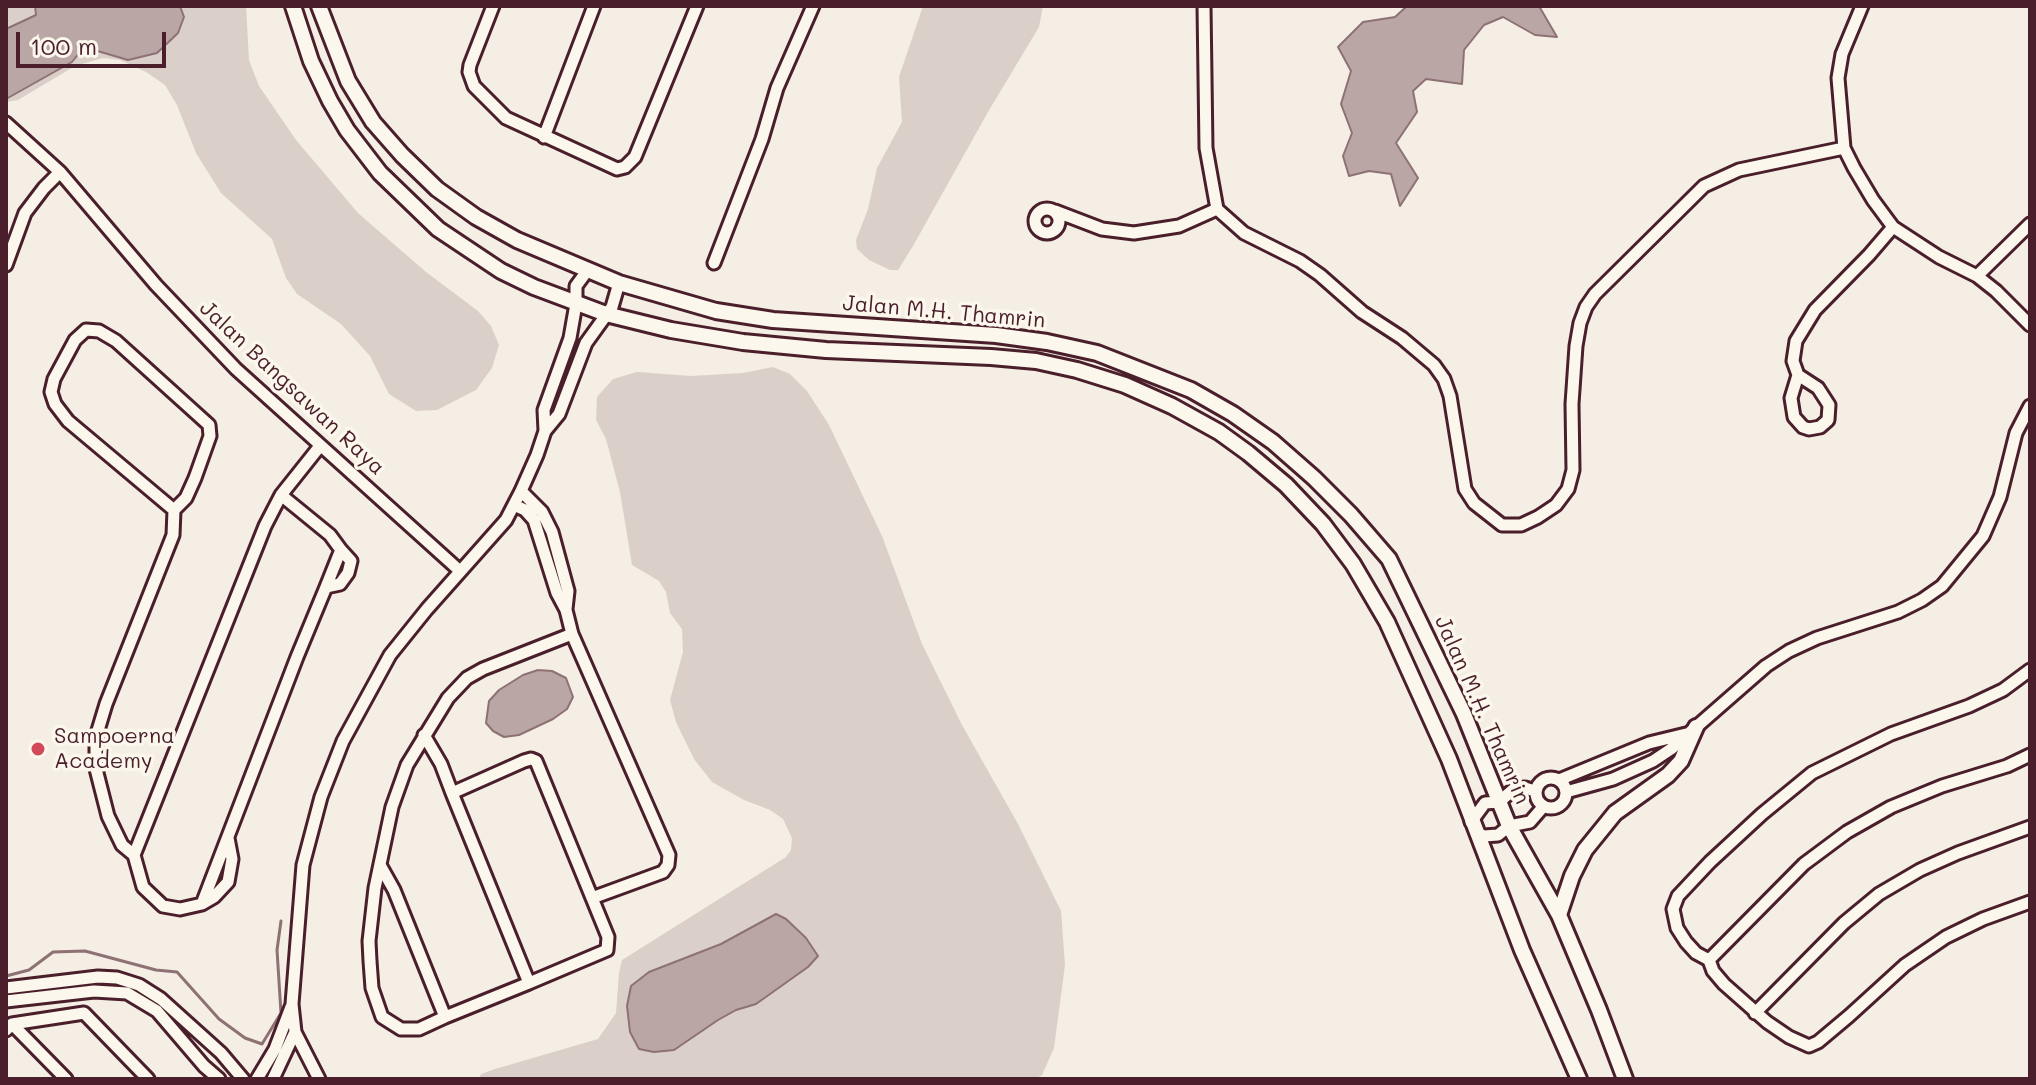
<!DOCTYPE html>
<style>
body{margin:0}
#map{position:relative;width:2036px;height:1085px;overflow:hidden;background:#f4eee4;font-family:Mali,sans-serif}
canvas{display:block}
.frame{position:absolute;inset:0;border:8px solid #4a1f2b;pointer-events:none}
.scale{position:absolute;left:16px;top:32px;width:150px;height:36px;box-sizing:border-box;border:4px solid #4a1f2b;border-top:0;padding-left:10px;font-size:24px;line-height:28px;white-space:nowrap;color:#4a1f2b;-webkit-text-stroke:6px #fbf7ec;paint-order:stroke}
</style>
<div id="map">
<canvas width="2036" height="1085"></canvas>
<div class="frame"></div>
<div class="scale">100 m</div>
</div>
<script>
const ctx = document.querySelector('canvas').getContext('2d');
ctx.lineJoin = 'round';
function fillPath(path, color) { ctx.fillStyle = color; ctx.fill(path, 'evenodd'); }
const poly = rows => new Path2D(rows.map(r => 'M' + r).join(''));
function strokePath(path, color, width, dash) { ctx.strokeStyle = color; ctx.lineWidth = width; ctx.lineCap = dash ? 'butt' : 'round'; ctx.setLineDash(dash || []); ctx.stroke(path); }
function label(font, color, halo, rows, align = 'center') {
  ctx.font = font + ' Mali,sans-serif'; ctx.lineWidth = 7; ctx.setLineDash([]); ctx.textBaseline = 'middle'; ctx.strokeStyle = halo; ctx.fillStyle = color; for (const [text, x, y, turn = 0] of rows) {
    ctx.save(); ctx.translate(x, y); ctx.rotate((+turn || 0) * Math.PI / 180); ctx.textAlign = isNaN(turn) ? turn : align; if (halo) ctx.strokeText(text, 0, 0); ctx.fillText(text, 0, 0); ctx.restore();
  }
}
const green = poly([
 [6,6,246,6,249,60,259,86,296,140,358,213,426,272,478,311,491,326,499,345,492,368,476,390,437,410,416,411,389,394,370,356,341,324,297,294,286,278,272,239,221,193,196,153,177,105,165,85,146,72,120,60,103,58,75,66,18,100,6,102],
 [923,6,1043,6,1039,27,988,112,913,246,898,270,890,270,869,260,857,249,856,240,868,209,877,168,902,122,899,77],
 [773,367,790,374,807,391,829,425,882,536,922,644,962,725,1018,824,1061,911,1065,965,1054,1048,1042,1075,1035,1079,479,1079,481,1074,495,1069,598,1039,616,1013,619,973,622,960,786,857,791,850,792,838,783,819,770,810,744,800,712,782,694,759,676,722,670,700,683,652,682,629,670,613,666,592,659,581,632,565,620,492,606,439,596,420,597,397,613,379,637,372,691,376,743,373]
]);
const water = poly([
 [35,6,180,6,184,17,178,33,157,53,128,60,84,47,72,62,6,99,6,29,36,15,35,6],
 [1407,6,1539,6,1557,37,1535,35,1503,17,1484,25,1464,50,1462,84,1426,79,1413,91,1417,112,1396,143,1418,178,1400,206,1391,174,1369,171,1349,176,1343,156,1352,133,1341,104,1351,71,1338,47,1363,22,1395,17,1407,6],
 [538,670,552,671,566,678,573,697,567,709,553,719,519,735,504,737,493,731,486,723,489,701,499,690,523,675,538,670],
 [776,914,786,919,806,938,818,956,808,967,756,1004,736,1010,718,1020,674,1050,654,1052,639,1049,630,1032,627,1006,631,986,649,972,721,944,776,914]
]);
const stream = poly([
 [6,976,29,970,53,952,85,951,156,970,177,972,219,1019,245,1038,262,1044,281,1013,277,950,281,921]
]);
const minor = poly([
 [493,6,470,65,469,72,474,86,506,118,617,169,625,167,635,157,697,6],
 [1204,6,1206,148,1217,209,1244,233,1300,261,1320,275,1362,312,1402,338,1434,365,1444,379,1450,396,1465,489,1474,503,1502,525,1521,525,1538,517,1556,505,1568,489,1573,470,1572,404,1576,346,1580,323,1586,307,1595,294,1704,186,1739,170,1844,148],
 [1862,6,1842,54,1838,78,1844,148,1854,168,1873,200,1893,227,1939,257,1977,276,1996,291,2030,325],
 [6,123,60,172,156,285,236,369,460,571],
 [544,137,594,6],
 '1035 221a12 12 0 1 1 24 0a12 12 0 1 1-24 0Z',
 [1055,211,1102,229,1134,233,1179,226,1217,209],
 [714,263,762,139,777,88,813,6],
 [6,265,25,213,44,188,60,172],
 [1977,276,2030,224],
 [86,330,99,331,116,341,209,425,210,436,195,478,186,498,174,510,68,421,55,404,51,392,54,379,75,340,86,330],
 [1798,375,1791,398,1794,417,1803,427,1809,429,1820,427,1828,420,1829,405,1818,388,1798,375,1793,361,1796,341,1815,310,1869,255,1893,227],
 [545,431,559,414,586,343,612,307,619,283],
 [320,446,281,495,265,526,134,855,143,887,163,906,180,909,202,904,297,657,326,587,338,557,341,550,351,561,348,573,340,584,326,587],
 [521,491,542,512,552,532,568,591,566,609],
 [281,495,330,535,341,550],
 [514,505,525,510,534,520,557,593,566,610,572,634,669,855,668,865,663,872,592,898],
 [2030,670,2003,690,1969,706,1891,734,1812,773,1762,814,1710,862,1678,896,1673,909,1677,928,1686,942,1696,953,1709,960,1713,971,1724,984,1767,1022,1789,1037,1809,1046,1818,1042,1849,1016,1905,965,1946,937,1983,919,2030,902],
 [424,735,441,764,452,793,529,983,607,950,608,937,536,761,531,759,524,761,452,793],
 '1536 793a15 15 0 1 1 30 0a15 15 0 1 1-30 0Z',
 [1559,780,1649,743,1686,734],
 [1566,792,1613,779,1653,761,1671,749,1766,666,1789,651,1817,638,1898,612,1922,600,1942,586,1983,536,2000,497,2016,433,2030,406],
 [1471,822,1485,803,1499,802,1514,789,1525,788,1535,791],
 [1477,833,1484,836,1498,835,1509,826,1530,822,1543,807],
 [134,855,122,845,108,816,96,769,96,737,106,704,173,535,174,510],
 [380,865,394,890,445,1017,419,1029,401,1029,382,1017,372,988,370,961,369,941,375,888,392,807,407,765,448,698,467,678,483,669,572,634],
 [202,904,214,897,228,882,232,859,228,838],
 [1709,960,1804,864,1847,832,1891,807,1942,786,2007,766,2030,755],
 [6,988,98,977,117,978,139,985,161,999,221,1053,243,1079],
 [6,1001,94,991,127,993,157,1011,204,1066,219,1079],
 [1755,1013,1844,923,1879,894,1920,870,1958,853,2030,827],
 [445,1017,529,983],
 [12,1024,66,1079],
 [6,1030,12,1024,84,1013,148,1079],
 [257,1079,275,1049,291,1007],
 [273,1079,295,1032],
 [319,1079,295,1032,292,1004,303,865,321,797,343,741,390,655,427,609,506,520,521,491,537,455,545,431,544,410,570,338,576,304,576,286,587,271]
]);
const major = poly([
 [293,6,311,61,330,101,347,130,380,173,438,229,501,271,534,287,606,314,671,330,743,342,826,350,991,357,1036,361,1077,370,1125,385,1172,406,1219,432,1248,453,1286,485,1323,524,1353,564,1387,622,1449,759,1522,950,1579,1079],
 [319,6,348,81,373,122,402,155,437,189,476,217,517,240,619,283,716,311,773,320,996,335,1047,342,1097,353,1191,390,1233,414,1273,442,1314,478,1351,515,1389,559,1464,714,1509,826,1559,915,1599,1010,1625,1079],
 [1559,915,1572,876,1585,850,1615,813,1668,775,1681,761,1696,727]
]);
const markers = [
 [38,749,8,"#d1495b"]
];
const streetNames = [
 ["Jalan M.H. Thamrin",944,312,5],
 ["Jalan Bangsawan Raya",292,388,43],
 ["Jalan M.H. Thamrin",1482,710,66]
];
const poiNames = [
 ["Sampoerna",54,736],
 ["Academy",54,761]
];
fillPath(green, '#dbd0c9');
fillPath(water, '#baa7a5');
strokePath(water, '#8d7174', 2);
strokePath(stream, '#8d7174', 3);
strokePath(minor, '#4a1f2b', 17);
strokePath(major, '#4a1f2b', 20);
strokePath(minor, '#fbf7ec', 11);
strokePath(major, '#fbf7ec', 14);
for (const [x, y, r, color] of markers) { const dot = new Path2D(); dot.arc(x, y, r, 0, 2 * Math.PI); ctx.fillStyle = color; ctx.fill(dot); strokePath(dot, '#fbf7ec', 3); }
label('22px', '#4a1f2b', '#fbf7ec', streetNames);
label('22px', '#4a1f2b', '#fbf7ec', poiNames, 'left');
</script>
